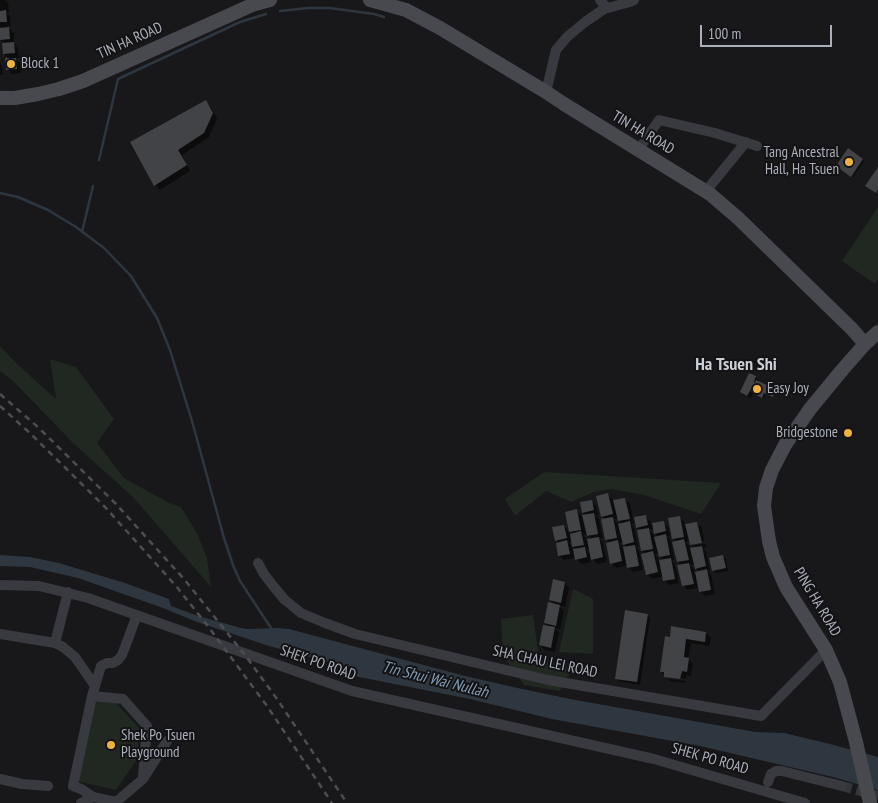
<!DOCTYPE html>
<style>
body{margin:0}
#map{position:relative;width:878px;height:803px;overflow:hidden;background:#18181a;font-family:"PT Sans Narrow",sans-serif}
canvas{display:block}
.scale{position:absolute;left:700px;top:25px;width:132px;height:22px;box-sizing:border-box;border:2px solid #abafba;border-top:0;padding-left:6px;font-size:15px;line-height:18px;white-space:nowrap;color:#abafba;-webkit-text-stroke:4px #131315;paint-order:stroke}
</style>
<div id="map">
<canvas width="878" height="803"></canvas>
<div class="scale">100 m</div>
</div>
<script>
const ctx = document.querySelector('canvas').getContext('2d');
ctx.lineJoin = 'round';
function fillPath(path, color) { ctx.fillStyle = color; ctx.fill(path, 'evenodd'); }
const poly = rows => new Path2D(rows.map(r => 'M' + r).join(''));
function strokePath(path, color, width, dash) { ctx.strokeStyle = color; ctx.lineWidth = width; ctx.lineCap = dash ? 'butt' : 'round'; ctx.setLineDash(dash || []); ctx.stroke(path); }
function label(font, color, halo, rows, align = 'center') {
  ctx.font = font + ' "PT Sans Narrow",sans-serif'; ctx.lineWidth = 4; ctx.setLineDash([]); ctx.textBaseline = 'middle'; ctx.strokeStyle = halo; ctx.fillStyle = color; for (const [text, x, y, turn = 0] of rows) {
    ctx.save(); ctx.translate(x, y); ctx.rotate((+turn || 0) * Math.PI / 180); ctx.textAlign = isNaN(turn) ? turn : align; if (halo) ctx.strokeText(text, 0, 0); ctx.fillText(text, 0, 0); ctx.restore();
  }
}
const green = poly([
 [878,207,878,279,875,284,842,261],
 [0,346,17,364,56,399,50,359,76,367,114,419,97,443,124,478,169,503,181,507,197,533,207,558,211,587,134,498,73,443,12,380,0,371],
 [544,472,721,483,701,514,644,495,612,489,594,492,571,502,546,491,515,516,505,499],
 [573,589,593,599,593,654,559,652],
 [533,615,539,658,572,669,560,691,524,685,503,655,501,619],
 [100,699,115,702,140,729,136,761,116,790,76,781,92,703]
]);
const water = poly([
 [0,555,30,557,59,563,125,583,169,599,171,606,198,616,241,628,247,629,278,628,289,629,465,676,513,687,570,699,744,730,755,732,784,733,830,744,878,757,878,790,833,777,700,746,552,719,470,699,354,676,356,669,269,646,197,622,163,608,78,578,30,567,0,566]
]);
const shadow = poly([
 [0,0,5,0,8,3,9,12,6,13,10,16,11,26,7,26,14,33,14,44,18,48,19,58,15,58,21,64,21,73,12,74,7,69,10,59,4,54,4,43,0,39,0,29,3,29,0,26],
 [0,63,2,65,3,75,0,75],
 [205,101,210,106,217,119,209,137,182,155,190,171,160,190,155,185],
 [848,150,864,161,853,177,837,166],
 [749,374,756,378,759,380,758,382,769,388,777,388,778,389,774,397,766,393,764,398,753,393,751,398,744,395,741,392],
 [608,495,613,500,613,502,625,499,630,504,634,523,631,524,634,527,638,547,636,547,639,551,643,570,633,572,629,568,628,565,616,568,611,563,610,543,607,540,605,520,602,516],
 [618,518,619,521,622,524,618,525,614,519],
 [623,542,624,544,627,548,623,549,622,547,619,543],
 [591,501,596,506,598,515,595,515,599,519,603,538,600,539,603,543,607,562,597,564,590,556,591,562,581,564,576,558,564,560,559,555,559,543,556,540,564,526,569,531,570,535,573,534,570,532,577,511,582,517,587,516,583,512],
 [587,534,588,536,592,539,586,540,586,538,583,535],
 [573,542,573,547,576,550,573,551,572,546,569,543],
 [591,549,592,556,586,550],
 [645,516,650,521,651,525,663,522,668,527,670,536,667,537,671,540,674,560,672,560,675,564,679,583,669,585,665,580,664,576,652,579,647,574,646,554,642,551,641,531,637,527],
 [654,529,655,533,659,537,654,538,653,534,649,530],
 [659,553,660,557,664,561,659,562,658,558,654,554],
 [679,517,684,522,685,526,697,523,702,528,704,541,693,543,693,546,705,543,706,547,703,548,706,552,710,571,708,571,711,575,715,594,705,596,701,592,700,588,687,590,683,585,682,566,678,562,677,542,673,538],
 [690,541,691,545,694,548,690,549,689,545,685,542],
 [695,564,696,568,699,572,694,573,694,569,690,565],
 [723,556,726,559,728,571,716,573,713,570],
 [565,583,569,588,565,607,558,605,564,611,560,630,555,628,559,633,555,652,545,650,540,645,550,627,545,623,556,605,550,600],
 [647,615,650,618,640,685,619,681,616,679],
 [706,633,711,638,709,646,691,643,688,659,693,664,691,676,686,675,686,679,666,676,669,679,685,681,685,683,670,681,661,671,666,638]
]);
const stream = poly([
 [280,11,308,8,330,8,374,14,384,17],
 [99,160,118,79,240,22,266,14],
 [0,193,18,197,48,210,76,227,104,248,131,276,157,318,170,350,192,421,224,538,233,565,240,581,273,631],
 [82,232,93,186]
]);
const building = poly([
 [6,10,7,22,0,22,0,11],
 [9,27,10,39,0,40,0,28],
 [14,42,15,53,3,54,2,43],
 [5,58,16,58,17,69,6,70],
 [206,100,213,113,204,133,178,150,187,165,154,186,130,142],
 [848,148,863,159,851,177,836,166],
 [878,167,878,189,876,193,865,186],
 [749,373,756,376,754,382,755,383,756,380,769,386,770,383,778,387,773,397,764,393,762,398,751,392,752,390,751,389,747,396,740,392],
 [608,493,613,514,601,517,596,496],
 [625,498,630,519,618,521,613,500],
 [592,500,594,510,582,513,580,502],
 [577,509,581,530,569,532,565,512],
 [594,513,598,534,587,536,582,515],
 [646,515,648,525,636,528,634,517],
 [680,516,684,537,672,539,668,518],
 [613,517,617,538,605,540,601,519],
 [630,521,634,542,623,545,618,524],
 [664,521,666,531,654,534,652,523],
 [697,522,702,543,690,545,685,524],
 [564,525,567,538,555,541,552,527],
 [649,528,653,549,641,551,637,530],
 [581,531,584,545,572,547,570,534],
 [666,534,670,555,659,557,654,537],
 [599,537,603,557,591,560,587,539],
 [684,539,689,560,677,562,672,542],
 [567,540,570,554,558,556,556,543],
 [618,540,622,561,610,564,606,543],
 [635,545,639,566,627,568,623,547],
 [702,546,706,566,695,569,690,548],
 [585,547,587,557,575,560,573,549],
 [653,551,658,572,646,575,641,554],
 [723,555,726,568,712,571,709,558],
 [671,558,675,579,663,581,659,560],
 [689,563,694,584,682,586,677,565],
 [707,569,711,590,699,592,695,572],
 [553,579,565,582,561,603,549,600],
 [548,602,560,605,556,626,544,623],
 [625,610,648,614,637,682,615,679],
 [543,625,555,627,551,648,539,645],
 [671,626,706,632,705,642,686,639,684,657,689,658,687,672,682,671,680,679,664,677,664,672,660,672,665,636,670,637]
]);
const streetTunnel = poly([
 [842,786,878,796]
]);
const street = poly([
 [600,0,607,8],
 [546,92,556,50,567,37,585,22,604,9,630,2,634,0],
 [639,149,659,120,715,133,757,146],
 [706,191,746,142],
 [258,563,264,574,274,587,284,599,301,613,325,623,355,634,548,680,761,716,826,650],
 [0,585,39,586,88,598,352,691,654,759,805,803],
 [137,615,122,655,118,660,113,663,107,663,101,666,92,696,73,786,81,789,93,797,116,802,143,779,167,741],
 [0,634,55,643,63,647,75,657,95,686],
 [55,643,68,592],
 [92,696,123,699,147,726,143,777],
 [0,779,22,784,48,786],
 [768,782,771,774,776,771,782,771,842,786],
 [81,803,93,797]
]);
const secondary = poly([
 [370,0,406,10,440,28,546,92,564,104,710,194,738,218,852,329,865,344],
 [0,98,15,98,38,94,59,89,83,81,252,5,270,0],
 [856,742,840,682,826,650,786,587,773,557,769,541,764,506,766,488,772,470,785,445,810,409,843,369,865,344,878,332]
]);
const rail = poly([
 [0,394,39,428,116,504,184,579,245,655,277,699,347,803],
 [0,406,33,436,105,507,176,586,207,625,267,706,332,803]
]);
const secondaryBridge = poly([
 [856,742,870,803]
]);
const markers = [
 [11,64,5,"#f1b239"],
 [849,162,5,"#f1b239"],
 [757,389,5,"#f1b239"],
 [848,433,5,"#f1b239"],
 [111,745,5,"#f1b239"]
];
const streetNames = [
 ["TIN HA ROAD",130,41,-24],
 ["TIN HA ROAD",643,133,31],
 ["PING HA ROAD",817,602,59],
 ["SHA CHAU LEI ROAD",545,662,12],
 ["SHEK PO ROAD",318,663,19],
 ["SHEK PO ROAD",710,759,16]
];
const poiNames = [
 ["Block 1",21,64],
 ["Tang Ancestral",839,153,"right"],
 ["Hall, Ha Tsuen",839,170,"right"],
 ["Easy Joy",767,389],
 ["Bridgestone",838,433,"right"],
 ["Shek Po Tsuen",121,736],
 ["Playground",121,753]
];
const waterNames = [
 ["Tin Shui Wai Nullah",435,680,14]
];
const quarterNames = [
 ["Ha Tsuen Shi",736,365]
];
fillPath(green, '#202821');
fillPath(water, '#2e373f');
fillPath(shadow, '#0007');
strokePath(stream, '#2e373f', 2.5);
fillPath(building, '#424347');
strokePath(streetTunnel, '#35363a', 10, [10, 5]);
strokePath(street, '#393a3f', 10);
strokePath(secondary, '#47494f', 14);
strokePath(rail, '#4c4e54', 2.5, [6, 5]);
strokePath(secondaryBridge, '#47494f', 14);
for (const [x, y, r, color] of markers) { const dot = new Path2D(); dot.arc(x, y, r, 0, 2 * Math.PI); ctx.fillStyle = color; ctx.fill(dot); strokePath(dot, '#131315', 2); }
label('15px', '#abafba', '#131315', streetNames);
label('15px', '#abafba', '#131315', poiNames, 'left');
label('italic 16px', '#829db4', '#131315', waterNames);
label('bold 18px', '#ccced6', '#131315', quarterNames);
</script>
